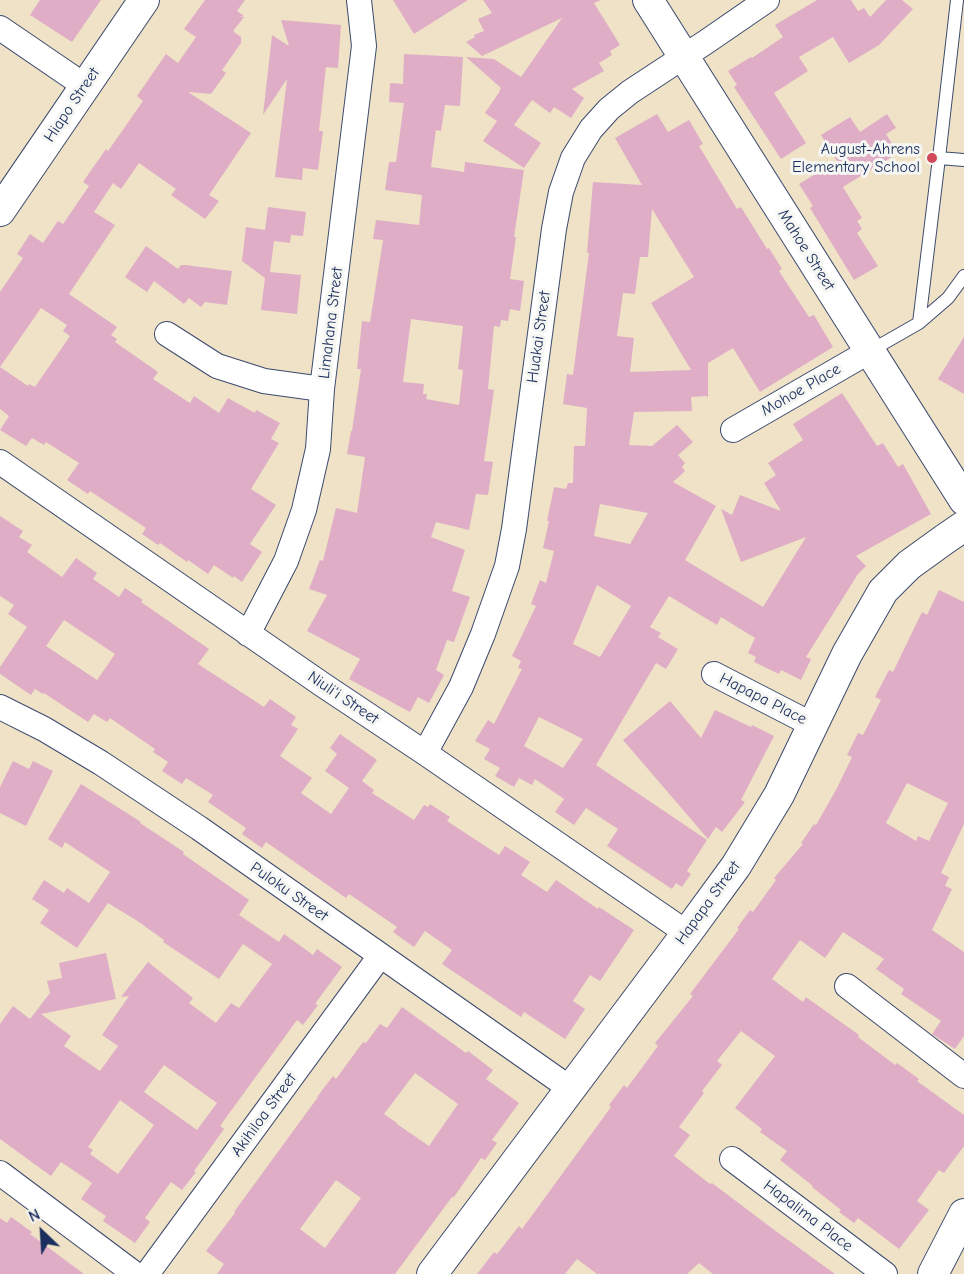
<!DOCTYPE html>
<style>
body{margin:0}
#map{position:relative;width:964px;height:1274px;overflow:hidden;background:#efe2c6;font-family:"Comic Neue",sans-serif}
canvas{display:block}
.north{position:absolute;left:12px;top:1202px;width:60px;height:60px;-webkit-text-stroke:4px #f6f6f2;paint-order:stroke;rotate:335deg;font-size:16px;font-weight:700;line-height:24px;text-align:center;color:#1b2f5e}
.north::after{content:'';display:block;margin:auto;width:21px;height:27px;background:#1b2f5e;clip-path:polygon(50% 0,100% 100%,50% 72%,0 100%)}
</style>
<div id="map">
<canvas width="964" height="1274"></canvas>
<div class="north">N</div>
</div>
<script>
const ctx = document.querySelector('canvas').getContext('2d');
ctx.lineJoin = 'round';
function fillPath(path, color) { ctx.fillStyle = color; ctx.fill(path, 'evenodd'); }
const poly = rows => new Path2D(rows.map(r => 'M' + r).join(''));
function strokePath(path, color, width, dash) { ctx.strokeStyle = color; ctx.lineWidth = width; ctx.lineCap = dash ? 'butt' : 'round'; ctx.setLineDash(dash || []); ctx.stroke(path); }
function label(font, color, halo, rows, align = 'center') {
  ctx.font = font + ' "Comic Neue",sans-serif'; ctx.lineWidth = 6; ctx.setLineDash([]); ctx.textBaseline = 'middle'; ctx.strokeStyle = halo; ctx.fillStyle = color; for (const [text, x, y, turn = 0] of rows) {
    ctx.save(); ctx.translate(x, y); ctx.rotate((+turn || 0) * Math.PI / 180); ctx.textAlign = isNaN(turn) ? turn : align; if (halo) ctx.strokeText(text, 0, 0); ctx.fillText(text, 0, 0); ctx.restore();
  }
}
const building = poly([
 [40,0,101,0,72,42,30,15],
 [205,0,245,0,237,11,244,16,239,17,244,17,233,31,241,37,241,43,222,70,226,73,211,94,188,92,251,133,209,195,219,201,205,219,171,195,176,189,139,163,121,189,113,183,94,212,115,225,69,294,117,327,111,335,117,339,115,342,158,372,153,379,190,403,194,396,219,413,228,398,255,413,256,410,280,423,271,439,279,443,251,489,276,505,250,544,262,552,242,582,234,576,233,578,214,565,208,574,188,560,187,562,160,543,158,545,142,534,146,528,90,491,88,494,67,480,79,463,46,442,44,445,32,438,26,446,0,430,9,416,0,409,0,292,23,258,17,254,30,234,43,243,58,221,63,224,89,186,83,182,106,149,108,151,143,101,137,96,166,54,178,63,196,37,184,29],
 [41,308,67,325,63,331,70,336,35,387,29,384,28,386,0,367],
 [393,0,468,0,414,34],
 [483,0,601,0,594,3,620,45,610,51,612,55,599,63,604,71,572,89,584,98,571,118,554,107,550,113,532,100,514,125,541,143,524,168,483,141,497,121,485,113,500,91,499,91,501,88,466,57,494,59,521,77,562,18,482,56,466,42,475,37,474,35,484,31,478,19,492,13],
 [817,0,851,0,858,11,864,8,870,17,886,0,902,0,913,9,879,45,849,63,833,37,799,57,808,71,774,93,806,143,781,159,734,87,737,85,728,71,751,57,752,58,783,37,775,25],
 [281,20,341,25,338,68,326,67,319,131,323,131,318,170,303,168,302,180,275,177,287,79,263,115,272,35,289,46],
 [404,54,463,57,460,106,445,105,441,131,436,130,431,167,464,172,465,162,524,170,514,237,516,237,510,279,524,281,520,311,510,309,508,321,501,320,500,327,494,326,488,389,494,390,484,461,493,462,488,495,476,494,469,530,436,522,431,537,465,550,452,591,470,597,454,642,447,640,436,670,444,675,429,703,418,697,410,712,349,679,360,659,307,631,327,595,309,589,320,560,323,561,336,508,357,513,365,457,347,454,351,431,352,431,361,369,357,369,362,321,370,322,383,240,373,239,376,220,419,225,422,195,385,190,389,162,396,162,404,103,389,102,390,83,403,84],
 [411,319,463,326,458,369,463,370,459,405,426,399,427,394,423,394,424,384,403,382],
 [657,114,668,132,689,120,703,144,699,146,737,209,741,207,767,249,769,248,782,269,779,271,809,317,814,315,833,347,760,392,733,348,708,363,708,399,707,396,691,397,692,411,634,412,629,445,652,446,677,425,693,442,678,455,685,463,682,467,685,471,673,482,716,506,685,560,763,607,806,537,741,562,721,509,732,515,740,495,781,511,764,483,776,475,768,463,803,440,793,424,842,393,877,446,883,443,898,467,903,464,931,514,856,556,866,566,858,574,806,657,811,659,801,680,781,670,779,674,754,662,756,657,748,653,755,638,721,617,717,625,669,596,650,627,661,633,658,637,678,649,666,669,656,663,596,765,707,840,687,871,691,874,682,887,676,883,672,889,607,846,618,829,586,808,574,825,555,812,564,799,535,779,532,785,519,778,514,787,495,776,500,768,484,759,490,749,475,741,488,720,494,724,522,669,518,668,521,661,512,656,536,606,531,604,540,580,546,583,554,551,543,548,549,521,547,521,554,487,566,489,568,483,573,483,574,446,585,446,587,408,563,404,567,374,573,375,589,253,587,253,593,182,642,185,615,138],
 [652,209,694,277,651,303,691,370,630,372,634,338,617,336,623,293,635,294,640,257,648,257],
 [600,504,648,513,630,544,594,536],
 [597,585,631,606,600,657,573,644],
 [539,717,583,739,563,768,524,746],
 [887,114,896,128,886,134,898,153,843,187,862,218,857,221,862,229,857,233,878,266,854,280,810,208,813,206,799,184,837,161,821,135,850,117,860,132],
 [268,207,306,212,303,236,291,235,290,243,274,241,270,272,301,275,297,314,261,310,265,278,242,261,246,227,265,230],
 [146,246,178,269,181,265,185,265,232,271,227,305,205,302,201,307,189,298,184,304,154,281,147,292,125,277],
 [964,337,964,394,938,379],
 [0,516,23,531,19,537,32,545,27,552,62,577,76,558,97,573,93,579,119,597,125,588,143,600,141,602,209,649,198,664,264,707,270,699,296,717,291,725,298,729,280,756,312,778,301,793,331,814,349,788,325,771,337,754,330,748,340,734,377,760,362,781,374,790,372,793,414,820,424,805,428,807,430,804,450,817,447,821,499,855,505,846,530,862,521,875,547,892,556,880,598,909,599,907,634,930,600,981,590,975,573,1001,585,1009,565,1039,524,1012,521,1017,442,964,452,950,425,931,414,947,393,932,397,927,349,894,346,898,266,842,262,848,242,834,246,828,208,802,213,795,186,778,182,784,162,771,168,762,153,752,155,749,110,718,107,722,94,714,88,722,44,693,43,694,35,689,31,695,0,674,0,667,27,627,8,614,14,605,0,596],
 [64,620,115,654,97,680,46,646],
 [939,590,964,602,964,824,941,873,949,877,945,886,952,889,932,930,964,952,964,1036,955,1049,932,1034,941,1021,901,994,904,989,876,969,884,959,843,932,825,958,800,940,772,979,803,1002,806,997,859,1035,858,1037,895,1065,897,1063,919,1079,917,1081,964,1115,964,1146,944,1173,939,1170,917,1201,929,1210,899,1249,858,1218,854,1223,839,1212,841,1210,812,1187,813,1186,780,1160,787,1151,760,1132,762,1129,735,1108,775,1056,741,1031,717,1061,722,1065,702,1091,704,1093,679,1127,690,1135,674,1156,710,1184,712,1183,773,1229,835,1274,713,1274,699,1263,687,1274,597,1274,577,1259,565,1274,477,1274,494,1252,497,1254,519,1226,522,1229,611,1107,609,1105,624,1085,627,1088,658,1046,655,1043,693,996,690,994,739,929,737,928,750,910,753,912,776,880,774,878,803,844,801,843,814,824,816,825,837,788,852,757,847,755,858,733,863,735,881,700,875,697,889,670,893,672,922,612,927,615],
 [907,783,948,803,929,841,918,836,916,841,886,823],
 [670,701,701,738,715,710,751,727,752,725,774,736,741,800,745,802,722,832,716,827,708,839,623,740],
 [13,761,29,769,33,761,53,771,26,826,0,813,0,787],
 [81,784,141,822,140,823,184,852,183,854,249,900,239,915,279,942,284,934,313,955,317,949,342,967,315,1004,318,1005,303,1025,297,1020,220,1126,224,1129,194,1171,196,1172,182,1190,171,1182,145,1218,150,1222,135,1243,103,1221,106,1216,81,1199,92,1183,61,1162,51,1176,0,1139,0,1024,13,1006,30,1019,50,993,47,981,62,978,59,963,106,953,116,999,41,1014,71,1036,64,1046,100,1071,118,1046,102,1035,129,996,121,997,148,962,193,998,189,1003,216,1023,231,1003,239,1008,272,964,243,944,219,979,163,942,164,940,136,920,108,903,77,948,40,923,49,910,32,899,44,880,64,893,67,888,89,903,110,872,65,842,62,848,48,839],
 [164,1065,217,1103,197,1130,144,1092],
 [120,1100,154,1125,118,1174,90,1154,93,1150,88,1147],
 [402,1007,466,1053,468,1051,493,1070,486,1079,519,1103,492,1140,497,1143,485,1160,481,1158,454,1197,452,1197,395,1274,217,1274,224,1264,206,1251,235,1213,234,1212,318,1097,317,1097,333,1076,336,1079,363,1042,366,1043,380,1024,387,1028],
 [415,1073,458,1104,429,1146,397,1124,397,1123,384,1114],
 [336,1180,361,1198,325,1248,300,1229],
 [11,1217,32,1232,30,1234,84,1274,0,1274,0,1218,7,1223]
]);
const service = poly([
 [939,158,964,160],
 [919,323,939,158,957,0],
 [870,351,919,323,948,298,964,276]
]);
const minor = poly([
 [0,28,85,86],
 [167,334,217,366,264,381,322,389],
 [733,430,870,351],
 [0,462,323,685,425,753,687,933],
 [248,634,286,561,304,510,318,449,322,389,364,46,359,0],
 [714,674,813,725],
 [0,707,44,729,101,763,199,828,571,1089],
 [425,753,461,687,483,634,507,566,514,529,554,229,561,192,573,158,591,129,609,109,630,92,706,42,767,0],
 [847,986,964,1076],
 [732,1159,885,1274],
 [0,1173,135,1274],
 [147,1274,380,956]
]);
const tertiary = poly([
 [648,0,964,500],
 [0,211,144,0],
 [432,1274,687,933,736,866,779,795,847,654,883,591,909,565,945,539,964,526],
 [933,1274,964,1214]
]);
const markers = [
 [932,158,6,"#d1495b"]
];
const streetNames = [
 ["Hiapo Street",72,105,-56],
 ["Mahoe Street",806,250,58],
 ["Limahana Street",331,323,-83],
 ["Huakai Street",539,337,-82],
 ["Mohoe Place",801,390,-30],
 ["Niuli'i Street",343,698,34],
 ["Hapapa Place",763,699,27],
 ["Puloku Street",289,892,35],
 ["Hapapa Street",708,903,-54],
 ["Akihiloa Street",264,1115,-54],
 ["Hapalima Place",808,1216,37]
];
const poiNames = [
 ["August-Ahrens",920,149],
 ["Elementary School",920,167]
];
fillPath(building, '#dfaec6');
strokePath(service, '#3b4a6e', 14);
strokePath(minor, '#3b4a6e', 26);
strokePath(tertiary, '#3b4a6e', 32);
strokePath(service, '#fff', 12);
strokePath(minor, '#fff', 24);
strokePath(tertiary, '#fff', 30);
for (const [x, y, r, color] of markers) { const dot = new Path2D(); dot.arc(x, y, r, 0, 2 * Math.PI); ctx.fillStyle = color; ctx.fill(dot); strokePath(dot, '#f6f6f2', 2); }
label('16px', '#1b2f5e', '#f6f6f2', streetNames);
label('16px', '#1b2f5e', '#f6f6f2', poiNames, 'right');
</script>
